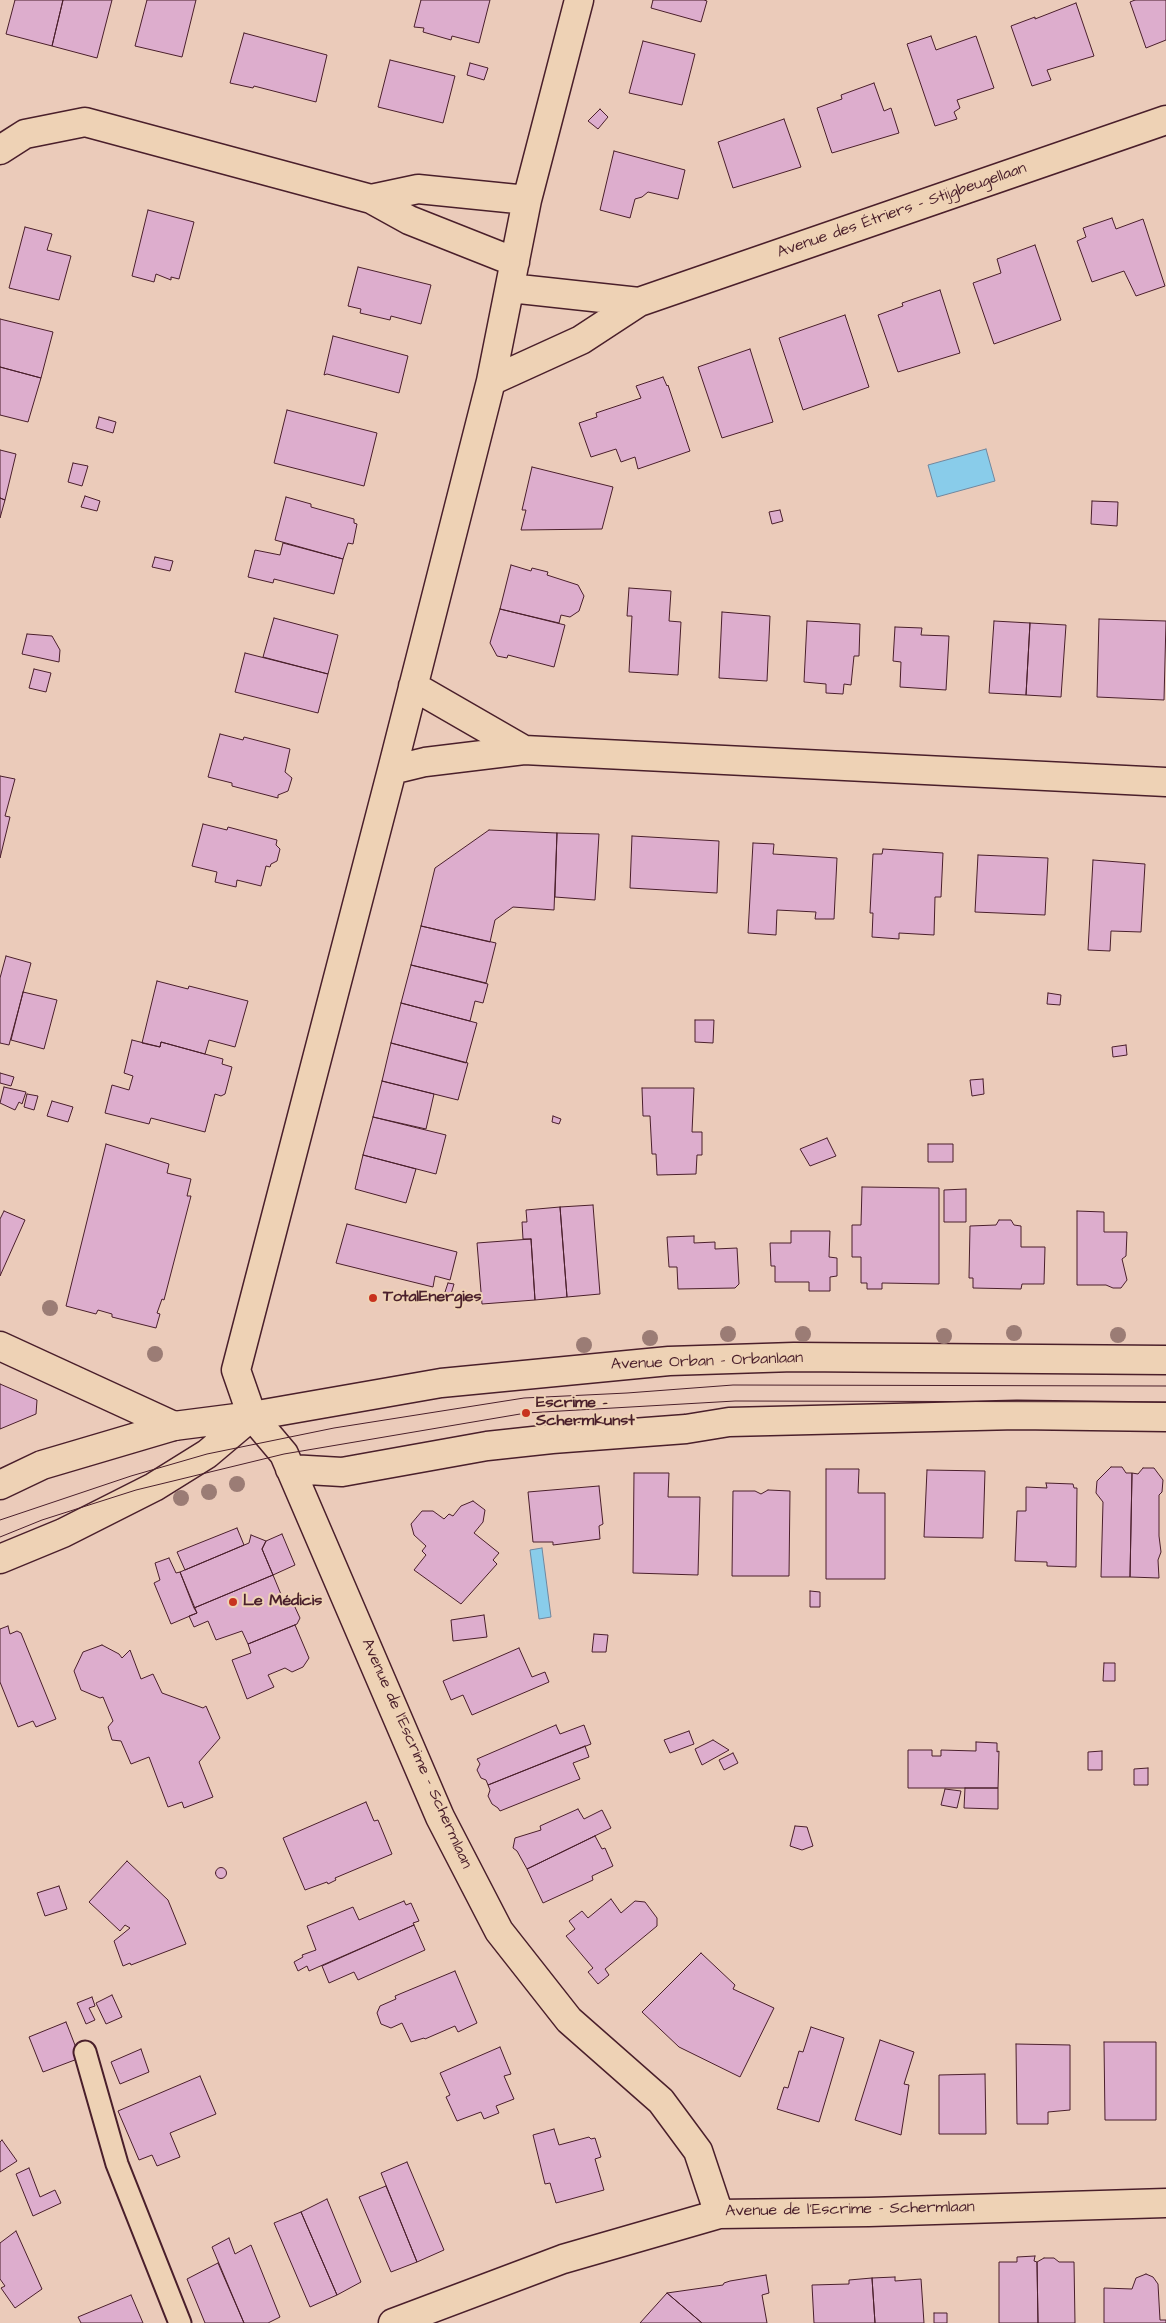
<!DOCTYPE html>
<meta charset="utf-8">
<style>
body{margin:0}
canvas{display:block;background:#ebcbba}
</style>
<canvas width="1166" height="2323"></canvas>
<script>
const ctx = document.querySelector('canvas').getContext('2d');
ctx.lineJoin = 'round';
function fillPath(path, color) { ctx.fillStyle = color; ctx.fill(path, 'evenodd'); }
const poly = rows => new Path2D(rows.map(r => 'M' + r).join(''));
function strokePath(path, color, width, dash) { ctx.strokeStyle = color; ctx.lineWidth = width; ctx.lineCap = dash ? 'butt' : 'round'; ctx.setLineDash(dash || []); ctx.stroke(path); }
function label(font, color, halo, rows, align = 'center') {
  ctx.font = font + ' "Architects Daughter",sans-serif'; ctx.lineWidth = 4; ctx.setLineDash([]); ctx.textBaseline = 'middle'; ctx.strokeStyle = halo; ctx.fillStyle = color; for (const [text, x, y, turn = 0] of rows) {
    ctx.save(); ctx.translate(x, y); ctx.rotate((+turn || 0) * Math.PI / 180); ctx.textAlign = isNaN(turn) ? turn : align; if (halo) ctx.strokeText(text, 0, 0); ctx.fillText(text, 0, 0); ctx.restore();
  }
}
const water = poly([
 [986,449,995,481,937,497,928,465,986,449],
 [542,1548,551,1617,539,1619,530,1550,542,1548]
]);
const building = poly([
 [15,0,63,0,52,46,6,34,15,0],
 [63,0,112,0,97,58,52,46,63,0],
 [147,0,196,0,182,57,135,46,147,0],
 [421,0,490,0,479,43,452,36,451,40,423,32,424,28,414,27,421,0],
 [653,0,704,0,707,1,701,22,651,8,653,0],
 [1135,0,1166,0,1166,40,1146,48,1130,2,1135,0],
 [1076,3,1094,56,1047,70,1051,80,1032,86,1011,26,1035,17,1035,19,1076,3],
 [244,33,327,55,316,102,254,86,253,88,230,83,244,33],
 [931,36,936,50,976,36,994,88,957,100,960,108,954,112,957,119,935,126,907,44,931,36],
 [643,41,695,54,682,105,629,93,643,41],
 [390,60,455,76,443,123,378,107,390,60],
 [470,63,488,68,484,80,467,75,470,63],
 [874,83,884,111,891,108,899,133,832,153,817,108,842,99,841,95,874,83],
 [600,109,608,117,598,129,588,121,600,109],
 [784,119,801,167,733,188,718,142,784,119],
 [614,151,685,170,678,199,648,192,642,197,635,199,630,218,600,210,614,151],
 [148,210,194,222,179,279,171,277,171,280,156,274,154,282,132,276,148,210],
 [1112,218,1116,229,1143,219,1165,286,1136,296,1124,271,1092,282,1077,241,1086,237,1083,228,1112,218],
 [25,227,52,234,47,250,71,256,59,300,9,288,25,227],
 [1035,245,1061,320,994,344,973,283,1001,273,997,259,1035,245],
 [358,267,431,285,421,324,391,316,390,320,360,313,361,309,348,306,358,267],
 [940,290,960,353,898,372,878,315,903,306,902,303,940,290],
 [845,315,869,387,803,410,779,338,845,315],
 [0,319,53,332,41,378,0,367,0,319],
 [333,336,408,356,399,393,327,374,324,375,333,336],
 [750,349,773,422,722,438,698,367,750,349],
 [0,367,41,378,28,422,0,415,0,367],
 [663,377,667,386,668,385,690,451,638,469,635,457,621,462,616,449,591,457,579,423,597,417,596,413,641,398,636,386,663,377],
 [287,410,377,433,364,486,274,463,287,410],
 [99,417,116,422,113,433,96,428,99,417],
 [0,450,16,454,5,500,0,498,0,450],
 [73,463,88,466,82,486,68,482,73,463],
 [532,467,613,487,602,529,521,530,526,510,522,510,532,467],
 [85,496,100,501,97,511,81,507,85,496],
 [286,497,311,504,311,507,354,519,354,523,357,524,353,544,348,543,343,559,275,540,286,497],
 [0,498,5,500,0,518,0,498],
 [1092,501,1118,502,1117,526,1091,524,1092,501],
 [780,510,783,521,772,524,769,512,780,510],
 [283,543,343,559,334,594,274,579,273,583,248,577,255,550,280,555,283,543],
 [155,557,173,561,170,571,152,567,155,557],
 [511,565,531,571,532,568,548,572,547,575,578,585,584,596,579,611,570,617,561,615,559,623,500,609,511,565],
 [629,588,671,591,669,621,681,622,678,675,629,672,632,616,627,616,629,588],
 [500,609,565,625,554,667,508,655,507,658,497,656,490,643,500,609],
 [722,612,770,616,767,681,719,678,722,612],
 [274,618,338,635,328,674,263,657,274,618],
 [1099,619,1166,621,1164,700,1097,697,1099,619],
 [807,621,860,624,859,656,854,656,851,685,844,684,843,694,826,693,826,684,804,682,807,621],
 [994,621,1030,623,1026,695,989,693,994,621],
 [1030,623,1066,625,1061,697,1026,695,1030,623],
 [895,627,922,628,921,635,949,636,946,690,900,687,901,662,893,661,895,627],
 [27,634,52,636,60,650,59,662,22,654,27,634],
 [245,653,328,674,318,713,235,692,245,653],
 [34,669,51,673,46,692,29,688,34,669],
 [220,734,243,740,244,737,290,749,285,772,292,778,288,791,278,795,278,798,232,786,232,783,208,777,220,734],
 [0,776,15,779,5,816,10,817,0,858,0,776],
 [203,824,227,830,228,827,277,840,276,845,280,849,277,861,271,864,270,867,266,866,261,886,237,880,236,887,215,882,217,872,192,866,203,824],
 [489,830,557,833,554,910,513,907,495,920,490,942,421,926,435,868,489,830],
 [557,833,599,834,595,900,555,897,557,833],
 [632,836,719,841,717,893,630,888,632,836],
 [753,843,774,844,773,854,837,858,834,919,815,919,816,912,777,910,776,935,748,933,753,843],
 [883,849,943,853,941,897,935,897,934,935,899,933,899,939,872,937,873,913,870,913,873,854,882,854,883,849],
 [978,855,1048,858,1045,915,975,912,978,855],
 [1093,860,1145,864,1141,932,1111,931,1110,951,1088,950,1093,860],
 [421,926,496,943,486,983,411,965,421,926],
 [6,956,31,963,9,1045,0,1043,0,978,6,956],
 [411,965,488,984,483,1003,475,1001,470,1021,401,1003,411,965],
 [157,981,188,989,189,986,248,1001,235,1047,209,1040,205,1054,161,1042,160,1047,142,1043,157,981],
 [23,992,57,1000,44,1049,11,1040,23,992],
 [1048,993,1061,995,1060,1005,1047,1004,1048,993],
 [401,1003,477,1023,466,1063,391,1043,401,1003],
 [695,1020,714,1020,713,1043,695,1042,695,1020],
 [132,1040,160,1047,161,1042,223,1059,222,1064,232,1067,225,1094,221,1096,215,1094,205,1132,151,1118,149,1124,105,1113,112,1085,129,1090,133,1076,124,1073,132,1040],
 [391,1043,468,1063,458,1100,382,1081,391,1043],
 [1126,1045,1127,1055,1113,1057,1112,1047,1126,1045],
 [0,1073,14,1077,11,1086,0,1083,0,1073],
 [983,1079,984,1094,972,1096,970,1080,983,1079],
 [382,1081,434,1094,426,1129,373,1117,382,1081],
 [4,1087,26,1092,22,1104,19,1102,15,1110,0,1103,4,1087],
 [642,1088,694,1088,692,1132,702,1132,702,1155,697,1155,696,1174,657,1175,656,1154,652,1154,650,1116,643,1116,642,1088],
 [27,1094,38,1096,34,1110,24,1107,27,1094],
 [52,1101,73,1107,68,1122,47,1116,52,1101],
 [553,1116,561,1119,559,1124,552,1122,553,1116],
 [373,1117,446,1135,436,1174,363,1155,373,1117],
 [827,1138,836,1156,810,1166,800,1149,827,1138],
 [106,1144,169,1164,167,1173,191,1179,187,1196,191,1196,164,1300,162,1299,157,1313,160,1314,156,1328,112,1317,112,1314,98,1310,96,1314,66,1306,106,1144],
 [928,1144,953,1144,953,1162,928,1162,928,1144],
 [363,1155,416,1169,406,1203,355,1189,363,1155],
 [862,1187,939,1188,939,1284,882,1283,882,1289,867,1289,867,1283,861,1283,861,1257,852,1257,852,1225,861,1225,862,1187],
 [966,1189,966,1222,944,1222,944,1190,966,1189],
 [593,1205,600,1294,567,1297,560,1207,593,1205],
 [560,1207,567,1297,535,1300,531,1239,523,1239,522,1222,527,1222,526,1210,560,1207],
 [4,1211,25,1220,0,1276,0,1219,4,1211],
 [1077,1211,1104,1212,1104,1232,1127,1232,1126,1256,1122,1259,1127,1280,1121,1288,1113,1288,1106,1285,1077,1285,1077,1211],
 [999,1220,1011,1220,1014,1225,1021,1226,1021,1247,1045,1247,1044,1284,1022,1284,1021,1289,973,1288,973,1278,969,1278,970,1226,996,1225,999,1220],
 [347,1224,457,1252,450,1280,435,1276,433,1287,336,1263,347,1224],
 [791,1231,830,1231,829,1257,837,1258,837,1276,830,1277,830,1291,809,1291,809,1282,775,1282,775,1266,771,1266,770,1243,791,1243,791,1231],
 [694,1236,694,1243,715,1242,715,1249,737,1248,739,1284,735,1288,678,1289,677,1267,669,1267,667,1237,694,1236],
 [531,1239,535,1300,482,1304,477,1243,531,1239],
 [448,1283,454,1284,451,1294,445,1292,448,1283],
 [0,1384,37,1400,36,1414,0,1429,0,1384],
 [1111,1467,1122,1467,1126,1473,1132,1473,1130,1577,1101,1577,1103,1502,1096,1493,1097,1481,1111,1467],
 [1143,1468,1154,1468,1163,1480,1162,1492,1159,1495,1159,1536,1161,1552,1158,1560,1159,1578,1130,1577,1132,1473,1138,1474,1143,1468],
 [826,1469,859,1469,858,1493,885,1493,885,1579,826,1579,826,1469],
 [927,1470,985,1471,983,1538,924,1537,927,1470],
 [634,1473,669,1473,668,1497,700,1497,698,1575,633,1573,634,1473],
 [1046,1483,1073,1484,1074,1488,1077,1488,1076,1567,1047,1566,1047,1562,1015,1561,1017,1511,1026,1511,1026,1487,1047,1488,1046,1483],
 [599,1486,603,1524,599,1526,600,1539,553,1545,553,1542,533,1542,528,1492,599,1486],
 [768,1490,790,1491,789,1576,732,1576,733,1491,755,1491,761,1494,768,1490],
 [473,1501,485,1510,483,1522,474,1533,499,1553,493,1560,497,1564,461,1604,414,1570,426,1555,422,1551,426,1546,414,1535,411,1524,422,1511,433,1511,444,1519,449,1514,453,1516,461,1506,473,1501],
 [237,1528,244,1545,185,1570,177,1552,237,1528],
 [282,1534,295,1565,273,1575,262,1549,266,1541,282,1534],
 [251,1535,266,1541,262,1549,273,1575,194,1608,180,1572,249,1543,251,1535],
 [169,1558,176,1573,180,1572,197,1613,171,1624,154,1583,160,1580,155,1563,169,1558],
 [273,1575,285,1604,294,1605,300,1618,297,1624,248,1644,242,1631,216,1640,208,1621,194,1627,189,1616,197,1613,194,1608,273,1575],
 [810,1591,820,1592,820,1607,810,1607,810,1591],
 [484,1615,487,1637,453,1641,451,1620,484,1615],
 [295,1625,309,1658,303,1667,292,1672,285,1668,268,1675,274,1687,247,1699,232,1660,251,1653,248,1644,295,1625],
 [8,1626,10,1634,17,1631,21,1633,56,1719,36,1727,33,1721,18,1727,0,1682,0,1629,8,1626],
 [594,1634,608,1635,606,1652,592,1652,594,1634],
 [102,1645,119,1654,122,1658,130,1650,141,1679,153,1674,162,1693,203,1708,206,1706,220,1738,199,1762,213,1797,184,1808,182,1802,168,1807,149,1757,131,1764,121,1741,112,1740,108,1727,113,1721,103,1697,100,1698,81,1690,74,1671,83,1652,102,1645],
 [519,1648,532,1677,545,1672,549,1682,472,1715,463,1695,451,1700,443,1681,519,1648],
 [1104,1663,1115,1663,1115,1681,1103,1681,1104,1663],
 [556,1725,560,1734,584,1725,591,1744,488,1785,486,1780,481,1778,477,1770,480,1764,477,1759,556,1725],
 [689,1731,694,1744,670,1753,664,1740,689,1731],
 [713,1740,729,1750,702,1765,695,1749,713,1740],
 [976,1742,997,1743,997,1752,999,1751,998,1788,908,1788,908,1750,932,1750,932,1756,941,1756,941,1750,976,1751,976,1742],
 [585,1746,589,1757,573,1763,580,1779,500,1811,498,1808,492,1804,488,1796,490,1790,488,1785,585,1746],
 [1102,1751,1102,1770,1088,1770,1088,1752,1102,1751],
 [733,1753,738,1763,724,1770,719,1760,733,1753],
 [1148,1768,1148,1785,1134,1785,1134,1769,1148,1768],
 [965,1788,998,1788,998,1809,964,1808,965,1788],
 [945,1789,961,1791,957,1808,941,1805,945,1789],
 [366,1802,374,1821,378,1820,392,1854,335,1878,336,1880,328,1884,327,1882,305,1890,283,1838,366,1802],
 [578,1809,584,1819,602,1810,611,1828,527,1869,517,1851,513,1848,515,1838,541,1830,540,1826,578,1809],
 [795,1826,807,1827,813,1846,802,1850,790,1846,795,1826],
 [595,1836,602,1849,605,1848,613,1866,592,1876,593,1880,543,1903,527,1869,595,1836],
 [127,1861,168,1900,186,1944,131,1965,130,1963,123,1966,114,1941,130,1928,125,1925,120,1931,89,1902,127,1861],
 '215.5 1873a5.5 5.5 0 1 1 11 0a5.5 5.5 0 1 1-11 0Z',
 [59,1886,67,1909,45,1916,37,1893,59,1886],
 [611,1899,621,1913,635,1901,645,1902,657,1918,657,1926,605,1969,609,1975,598,1984,588,1972,593,1968,566,1936,575,1929,569,1921,582,1911,588,1918,611,1899],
 [404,1901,406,1905,411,1903,419,1921,413,1923,414,1925,309,1971,307,1966,298,1971,294,1962,303,1957,302,1955,316,1950,307,1926,353,1907,359,1920,404,1901],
 [414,1925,425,1950,358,1980,354,1972,329,1983,322,1966,414,1925],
 [701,1953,735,1985,733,1989,774,2008,740,2077,679,2047,642,2012,701,1953],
 [455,1971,477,2023,458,2032,455,2026,425,2039,424,2038,411,2042,402,2023,391,2028,381,2024,377,2013,380,2006,396,1999,395,1996,455,1971],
 [112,1995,122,2017,106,2024,96,2003,112,1995],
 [92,1997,95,2006,89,2008,95,2020,86,2024,77,2003,92,1997],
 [66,2022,80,2058,43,2072,29,2037,66,2022],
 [811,2027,844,2038,819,2122,777,2109,784,2087,788,2088,799,2051,803,2052,811,2027],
 [880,2040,914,2052,904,2084,909,2085,901,2135,855,2120,880,2040],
 [1104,2042,1156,2042,1156,2120,1105,2120,1104,2042],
 [1016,2044,1070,2045,1070,2110,1048,2112,1048,2124,1017,2124,1016,2044],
 [500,2047,511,2074,504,2076,514,2099,496,2106,499,2113,484,2119,481,2112,457,2121,446,2097,450,2095,440,2073,500,2047],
 [141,2049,149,2072,120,2084,111,2062,141,2049],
 [985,2074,986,2134,939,2134,939,2075,985,2074],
 [200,2076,216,2114,170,2133,180,2157,157,2166,152,2155,139,2160,118,2111,200,2076],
 [554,2129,559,2145,589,2137,591,2139,595,2138,601,2157,595,2159,604,2190,556,2203,550,2183,545,2184,533,2135,554,2129],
 [2,2140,17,2161,0,2172,0,2142,2,2140],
 [407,2162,444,2250,417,2262,381,2173,407,2162],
 [29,2168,40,2197,55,2190,61,2203,33,2216,16,2174,29,2168],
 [386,2186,417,2262,391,2272,359,2197,386,2186],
 [327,2199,361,2282,337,2295,301,2212,327,2199],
 [301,2212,337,2295,310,2307,274,2223,301,2212],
 [16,2231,42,2289,15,2308,1,2288,5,2286,0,2279,0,2243,16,2231],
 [229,2238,235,2254,251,2245,280,2317,268,2323,244,2323,212,2247,229,2238],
 [1035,2256,1034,2261,1037,2262,1038,2323,999,2323,999,2262,1017,2262,1017,2257,1035,2256],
 [1044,2258,1054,2258,1059,2262,1074,2262,1075,2323,1038,2323,1037,2262,1044,2258],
 [218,2263,224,2277,244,2323,205,2323,187,2279,218,2263],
 [1146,2274,1153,2277,1158,2284,1160,2320,1166,2320,1166,2323,1104,2323,1104,2288,1132,2289,1136,2278,1146,2274],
 [766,2275,769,2293,762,2295,767,2323,702,2323,667,2293,723,2285,724,2283,730,2281,766,2275],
 [895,2277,895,2281,921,2279,924,2323,875,2323,872,2278,895,2277],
 [872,2278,875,2323,814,2323,812,2285,849,2284,849,2280,872,2278],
 [667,2293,702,2323,640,2323,667,2293],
 [131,2295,143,2323,81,2323,78,2317,131,2295],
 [934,2313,947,2313,947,2323,934,2323,934,2313]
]);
const service = poly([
 [85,2052,117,2164,180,2323]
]);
const minor = poly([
 [579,0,527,200,491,381,392,770,236,1370,252,1416,284,1454,440,1817,499,1931,569,2020,661,2101,698,2151,719,2214],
 [0,150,25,134,85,122,371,199,409,220,515,262],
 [371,199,418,189,527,200],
 [510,288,639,302],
 [491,381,581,340,639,302,1166,120],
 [413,686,524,750],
 [392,770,425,762,524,750,1166,782],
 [0,1346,174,1426],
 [290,1469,342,1472,487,1446,552,1439,686,1429,729,1422,1017,1415,1166,1417],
 [393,2323,563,2259,719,2214,869,2212,1166,2203]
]);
const tertiary = poly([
 [0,1485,42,1465,174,1426,252,1416,441,1383,669,1361,794,1357,1166,1360],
 [0,1559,63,1533,154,1487,207,1454,252,1416]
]);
const tram = poly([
 [0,1520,131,1476,207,1454,334,1428,524,1398,627,1393,733,1385,1166,1386],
 [0,1537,42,1520,136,1490,284,1454,526,1413,735,1401,1166,1402]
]);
const trees = [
 [50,1308],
 [1014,1333],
 [728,1334],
 [803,1334],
 [1118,1335],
 [944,1336],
 [650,1338],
 [584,1345],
 [155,1354],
 [237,1484],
 [209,1492],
 [181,1498]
];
const markers = [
 [373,1298,5,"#c8321e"],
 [526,1413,5,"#c8321e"],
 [233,1602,5,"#c8321e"]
];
const streetNames = [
 ["Avenue des Étriers - Stijgbeugellaan",902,211,-19],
 ["Avenue Orban - Orbanlaan",707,1362,-2],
 ["Avenue de l'Escrime - Schermlaan",416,1754,66],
 ["Avenue de l'Escrime - Schermlaan",850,2210,-1]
];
const poiNames = [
 ["TotalEnergies",383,1298],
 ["Escrime -",536,1404],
 ["Schermkunst",536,1422],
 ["Le Médicis",243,1602]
];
fillPath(water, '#89ccea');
strokePath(water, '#70879e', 1);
fillPath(building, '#ddadcd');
strokePath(building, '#4a1f2b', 1);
strokePath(service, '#4a1f2b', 25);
strokePath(minor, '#4a1f2b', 31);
strokePath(tertiary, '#4a1f2b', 31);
strokePath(service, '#eed2b5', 21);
strokePath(minor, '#eed2b5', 28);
strokePath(tertiary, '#eed2b5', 28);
strokePath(tram, '#4a1f2b', 1);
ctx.fillStyle = '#9b7c75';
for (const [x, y] of trees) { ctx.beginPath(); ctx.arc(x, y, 8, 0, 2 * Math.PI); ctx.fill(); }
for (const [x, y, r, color] of markers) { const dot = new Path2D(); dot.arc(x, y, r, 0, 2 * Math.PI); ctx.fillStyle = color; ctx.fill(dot); strokePath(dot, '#eed2b5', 2); }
label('16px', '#4a1f2b', '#eed2b5', streetNames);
label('bold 16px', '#4a1f2b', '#eed2b5', poiNames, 'left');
</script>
